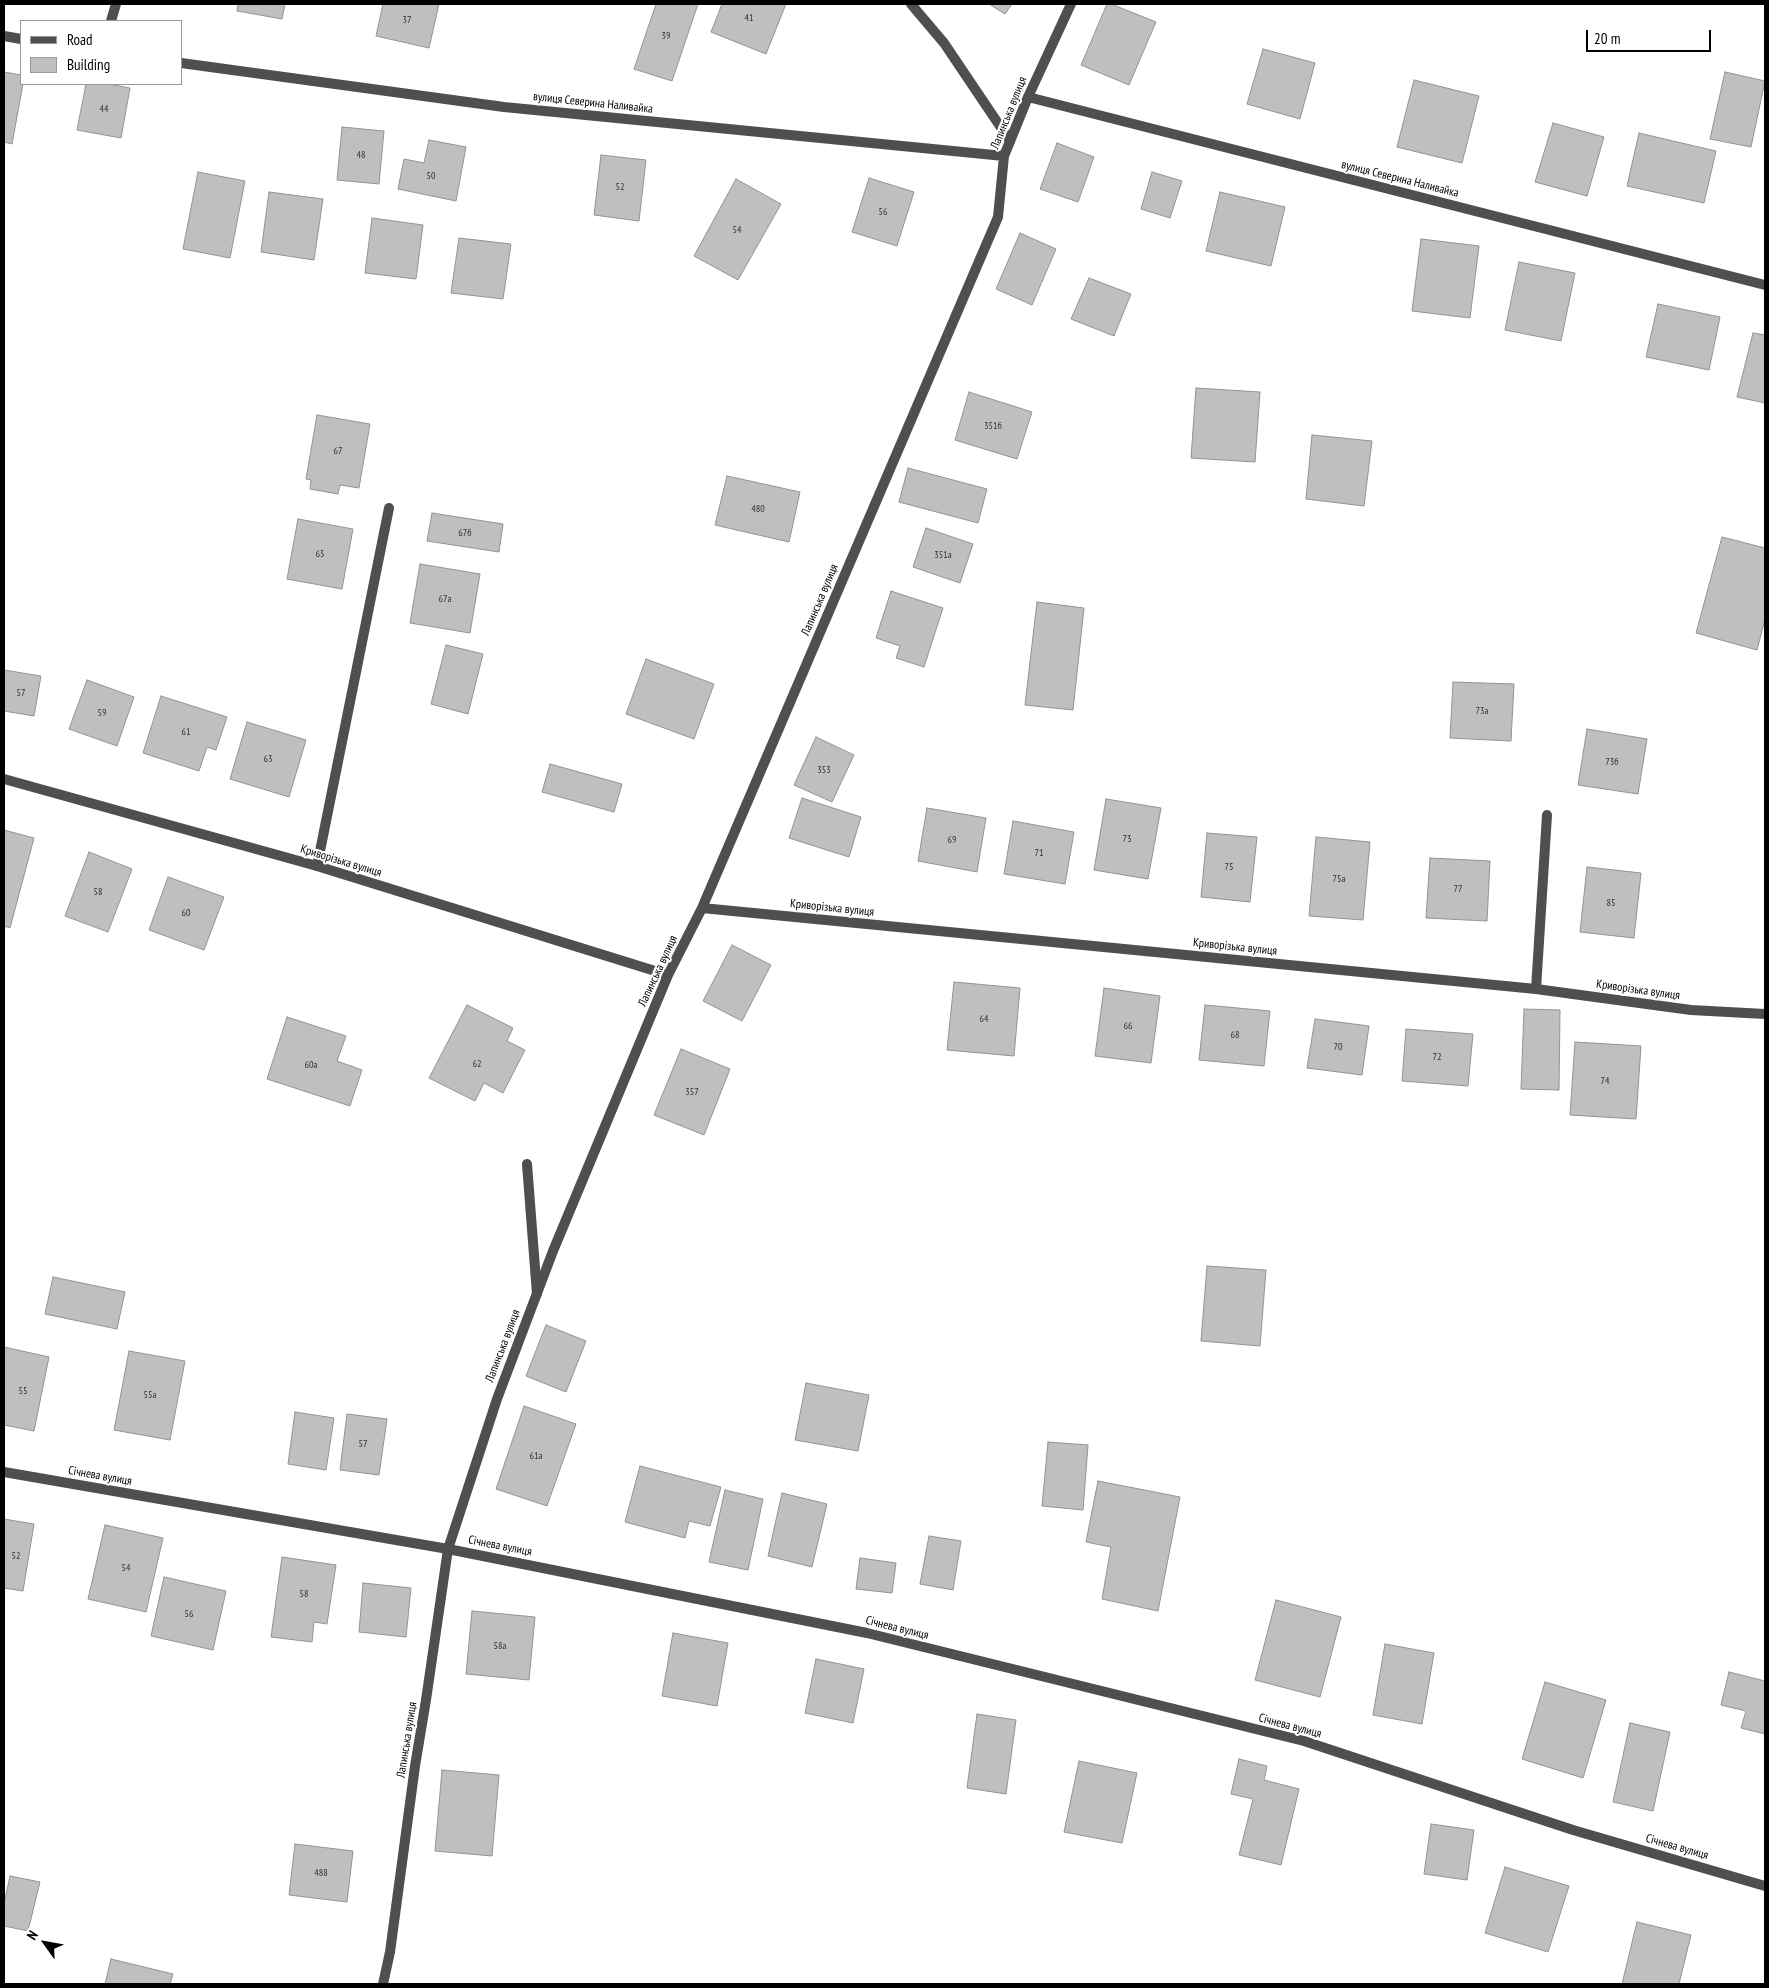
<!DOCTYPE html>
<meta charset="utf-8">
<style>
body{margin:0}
#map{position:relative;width:1769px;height:1988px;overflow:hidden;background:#fff;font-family:"PT Sans Narrow",sans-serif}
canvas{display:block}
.frame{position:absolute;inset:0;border:5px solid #000;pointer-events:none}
.legend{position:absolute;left:20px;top:20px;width:162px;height:65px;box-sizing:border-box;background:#fff;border:1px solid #999;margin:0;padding:6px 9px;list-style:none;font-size:15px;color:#000}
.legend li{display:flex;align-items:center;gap:10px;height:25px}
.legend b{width:25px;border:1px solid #999}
.north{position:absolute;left:20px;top:1918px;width:50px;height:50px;-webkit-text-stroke:4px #fff;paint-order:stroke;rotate:302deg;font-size:14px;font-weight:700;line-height:20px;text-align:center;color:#000}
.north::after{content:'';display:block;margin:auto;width:18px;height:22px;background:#000;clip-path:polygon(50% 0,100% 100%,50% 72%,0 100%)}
.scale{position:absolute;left:1586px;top:30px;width:125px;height:22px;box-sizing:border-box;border:2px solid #000;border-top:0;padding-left:6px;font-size:15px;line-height:18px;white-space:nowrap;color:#000;-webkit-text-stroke:4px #fff;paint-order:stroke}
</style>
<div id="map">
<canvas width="1769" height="1988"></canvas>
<div class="frame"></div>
<ul class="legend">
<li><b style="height:6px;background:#4f4f4f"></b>Road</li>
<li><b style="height:14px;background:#bfbfbf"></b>Building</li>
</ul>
<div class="north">N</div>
<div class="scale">20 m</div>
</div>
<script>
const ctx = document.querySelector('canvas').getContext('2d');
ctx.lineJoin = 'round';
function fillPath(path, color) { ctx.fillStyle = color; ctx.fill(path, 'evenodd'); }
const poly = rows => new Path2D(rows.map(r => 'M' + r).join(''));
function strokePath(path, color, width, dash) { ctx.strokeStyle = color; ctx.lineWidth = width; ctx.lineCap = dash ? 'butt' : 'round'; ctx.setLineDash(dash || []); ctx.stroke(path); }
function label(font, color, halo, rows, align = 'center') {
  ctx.font = font + ' "PT Sans Narrow",sans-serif'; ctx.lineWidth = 4; ctx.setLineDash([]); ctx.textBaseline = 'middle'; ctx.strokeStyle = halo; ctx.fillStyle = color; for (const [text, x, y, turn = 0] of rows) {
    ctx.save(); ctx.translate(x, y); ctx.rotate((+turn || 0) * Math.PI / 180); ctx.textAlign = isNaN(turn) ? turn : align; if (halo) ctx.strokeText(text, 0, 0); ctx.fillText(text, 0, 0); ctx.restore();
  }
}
const building = poly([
 [238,4,285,4,282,19,237,11,238,4],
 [383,4,439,4,429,48,376,36,383,4],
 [656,4,698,4,672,81,634,69,656,4],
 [722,4,786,4,766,54,711,32,722,4],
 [989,4,1012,4,1005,14,989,4],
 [1107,4,1111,4,1156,22,1129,85,1081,65,1107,4],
 [1263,49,1315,63,1300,119,1247,104,1263,49],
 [4,72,21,75,21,84,23,84,12,144,4,142,4,72],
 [1725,72,1765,81,1751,147,1710,139,1725,72],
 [1414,80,1479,96,1462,163,1397,147,1414,80],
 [86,84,109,84,130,88,121,138,77,130,86,84],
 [1553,123,1604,137,1587,196,1535,182,1553,123],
 [342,127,384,131,379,184,337,180,342,127],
 [1639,133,1716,151,1704,203,1627,186,1639,133],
 [429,140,466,147,456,201,398,189,404,159,424,163,429,140],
 [1057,143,1094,157,1078,202,1040,189,1057,143],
 [601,155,646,160,639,221,594,215,601,155],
 [198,172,245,181,230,258,183,249,198,172],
 [1152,172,1182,181,1170,218,1141,209,1152,172],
 [869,178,914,192,897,246,852,232,869,178],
 [736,179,781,204,738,280,694,256,736,179],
 [269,192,323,199,314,260,261,252,269,192],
 [1220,192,1285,207,1271,266,1206,251,1220,192],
 [372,218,423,225,416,279,365,273,372,218],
 [1020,233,1056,249,1032,305,996,289,1020,233],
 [459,238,511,244,503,299,451,293,459,238],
 [1421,239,1479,246,1470,318,1412,311,1421,239],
 [1519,262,1575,273,1561,341,1505,330,1519,262],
 [1089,278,1131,294,1114,336,1071,319,1089,278],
 [1658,304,1720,317,1709,370,1646,357,1658,304],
 [1753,333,1765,335,1765,403,1737,397,1753,333],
 [1196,388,1260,392,1255,462,1191,458,1196,388],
 [969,392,1032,412,1017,459,955,440,969,392],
 [317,415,370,424,359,488,340,485,338,494,310,489,311,480,306,479,317,415],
 [1312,435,1372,441,1364,506,1306,499,1312,435],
 [908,468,987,489,978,523,899,502,908,468],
 [727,476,800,492,789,542,715,525,727,476],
 [432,513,503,524,499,552,427,541,432,513],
 [298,519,353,529,342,589,287,579,298,519],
 [926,528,973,544,960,583,913,567,926,528],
 [1722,537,1765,548,1765,619,1757,650,1696,633,1722,537],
 [420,564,480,574,470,633,410,623,420,564],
 [891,591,943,608,924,667,896,658,900,646,876,638,891,591],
 [1037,602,1084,608,1073,710,1025,705,1037,602],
 [446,645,483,654,468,714,431,704,446,645],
 [646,659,714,684,694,739,626,714,646,659],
 [4,670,41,676,34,716,4,711,4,670],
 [87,680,134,697,117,746,69,729,87,680],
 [1453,682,1514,684,1511,741,1450,738,1453,682],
 [161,696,227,717,216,750,207,747,199,771,143,753,161,696],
 [247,722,306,740,289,797,230,779,247,722],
 [1587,729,1647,739,1638,794,1578,785,1587,729],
 [816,737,854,755,832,802,794,785,816,737],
 [550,764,622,784,614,812,542,792,550,764],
 [802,798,861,817,849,857,789,838,802,798],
 [1106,799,1161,808,1148,879,1094,870,1106,799],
 [927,808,986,818,977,872,918,861,927,808],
 [1013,821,1074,832,1065,884,1004,874,1013,821],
 [4,830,34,838,10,928,4,926,4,830],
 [1207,833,1257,837,1250,902,1201,897,1207,833],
 [1316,837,1370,842,1363,920,1309,916,1316,837],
 [89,852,132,869,108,932,65,916,89,852],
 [1430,858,1490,861,1487,921,1426,918,1430,858],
 [1587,867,1641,873,1634,938,1580,932,1587,867],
 [168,877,224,897,204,950,149,930,168,877],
 [732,945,771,965,742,1021,703,1001,732,945],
 [954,982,1020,988,1014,1056,947,1050,954,982],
 [1104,988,1160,996,1151,1063,1095,1056,1104,988],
 [467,1005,513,1028,507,1041,525,1050,503,1093,484,1083,475,1101,429,1078,467,1005],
 [1205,1005,1270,1011,1264,1066,1199,1060,1205,1005],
 [1524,1009,1560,1010,1559,1090,1521,1089,1524,1009],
 [287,1017,346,1036,337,1061,362,1070,350,1106,267,1079,287,1017],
 [1315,1019,1369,1026,1362,1075,1307,1068,1315,1019],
 [1406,1029,1473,1034,1468,1086,1402,1081,1406,1029],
 [1575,1042,1641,1046,1636,1119,1570,1115,1575,1042],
 [681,1049,730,1069,704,1135,654,1115,681,1049],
 [1207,1266,1266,1270,1260,1346,1201,1341,1207,1266],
 [53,1277,125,1292,117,1329,45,1314,53,1277],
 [546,1325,586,1341,566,1392,526,1376,546,1325],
 [4,1347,49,1357,34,1431,4,1425,4,1347],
 [129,1351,185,1361,170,1440,114,1430,129,1351],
 [806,1383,869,1395,858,1451,795,1440,806,1383],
 [524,1406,576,1424,547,1506,496,1489,524,1406],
 [295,1412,334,1418,326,1470,288,1464,295,1412],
 [347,1414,387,1419,379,1475,340,1470,347,1414],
 [1048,1442,1088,1445,1083,1510,1042,1506,1048,1442],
 [640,1466,721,1487,710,1526,689,1521,685,1538,625,1522,640,1466],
 [1098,1481,1180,1497,1158,1611,1102,1599,1111,1547,1086,1542,1098,1481],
 [725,1490,763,1499,748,1570,709,1562,725,1490],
 [782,1493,827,1504,812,1567,768,1556,782,1493],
 [4,1519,34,1524,23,1591,4,1588,4,1519],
 [105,1525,163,1538,146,1612,88,1599,105,1525],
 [929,1536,961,1541,953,1590,920,1584,929,1536],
 [282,1557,336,1565,327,1624,314,1622,312,1642,271,1637,282,1557],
 [860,1558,896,1563,892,1593,856,1589,860,1558],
 [164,1577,226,1591,213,1650,151,1636,164,1577],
 [363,1583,411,1588,406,1637,359,1632,363,1583],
 [1276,1600,1341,1617,1320,1697,1255,1680,1276,1600],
 [472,1611,535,1617,529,1680,466,1674,472,1611],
 [673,1633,728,1643,717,1706,662,1696,673,1633],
 [1385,1644,1434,1653,1422,1724,1373,1715,1385,1644],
 [816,1659,864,1669,853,1723,805,1713,816,1659],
 [1729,1672,1765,1681,1765,1734,1741,1728,1746,1711,1721,1705,1729,1672],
 [1545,1682,1606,1700,1583,1778,1522,1759,1545,1682],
 [977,1714,1016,1720,1006,1794,967,1788,977,1714],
 [1630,1723,1670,1732,1653,1811,1613,1802,1630,1723],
 [1239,1759,1267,1766,1264,1780,1299,1789,1281,1865,1239,1855,1253,1799,1231,1794,1239,1759],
 [1079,1761,1137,1773,1122,1843,1064,1832,1079,1761],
 [442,1770,499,1775,492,1856,435,1851,442,1770],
 [1431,1824,1474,1830,1467,1880,1424,1874,1431,1824],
 [295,1844,353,1851,347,1902,289,1895,295,1844],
 [1505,1867,1569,1886,1548,1952,1485,1933,1505,1867],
 [10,1876,40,1882,28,1931,4,1926,4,1904,10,1876],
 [1637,1922,1691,1935,1679,1984,1622,1984,1637,1922],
 [111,1959,173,1974,170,1984,105,1984,111,1959]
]);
const service = poly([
 [911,4,944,43,1010,141],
 [111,21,116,4],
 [317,866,389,508],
 [1536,989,1547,815],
 [527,1164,537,1294]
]);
const minor = poly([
 [4,36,21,39],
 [181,63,504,107,1004,156],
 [1028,97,1765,285],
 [4,779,317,866,668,975],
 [702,908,1536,989,1691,1010,1765,1014],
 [4,1472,448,1549,867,1633,1304,1741,1573,1830,1765,1886],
 [383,1984,390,1952,415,1766,426,1700,448,1549,497,1399,553,1251,668,975,702,908,998,217,1004,156,1028,97,1071,4]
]);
const numberNames = [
 ["41",749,18],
 ["37",407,20],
 ["39",666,36],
 ["44",104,109],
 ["48",361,155],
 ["50",431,176],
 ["52",620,187],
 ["56",883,212],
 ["54",737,230],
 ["351б",993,426],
 ["67",338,451],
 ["480",758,509],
 ["67б",465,533],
 ["65",320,554],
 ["351а",943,555],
 ["67а",445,599],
 ["57",21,693],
 ["73а",1482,711],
 ["59",102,713],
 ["61",186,732],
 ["63",268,759],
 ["73б",1612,762],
 ["353",824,770],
 ["73",1127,839],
 ["69",952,840],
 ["71",1039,853],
 ["75",1229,867],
 ["75а",1339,879],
 ["77",1458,889],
 ["58",98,892],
 ["85",1611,903],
 ["60",186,913],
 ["64",984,1019],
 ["66",1128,1026],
 ["68",1235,1035],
 ["70",1338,1047],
 ["72",1437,1057],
 ["62",477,1064],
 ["60а",311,1065],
 ["74",1605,1081],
 ["357",692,1092],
 ["55",23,1391],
 ["55а",150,1395],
 ["57",363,1444],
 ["61а",536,1456],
 ["52",16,1556],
 ["54",126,1568],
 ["58",304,1594],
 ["56",189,1614],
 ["58а",500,1646],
 ["488",321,1873]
];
const streetNames = [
 ["вулиця Северина Наливайка",593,103,6],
 ["Лапинська вулиця",1009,113,-68],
 ["вулиця Северина Наливайка",1400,179,14],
 ["Лапинська вулиця",820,600,-67],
 ["Криворізька вулиця",341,861,17],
 ["Криворізька вулиця",832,908,6],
 ["Криворізька вулиця",1235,947,6],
 ["Лапинська вулиця",658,971,-65],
 ["Криворізька вулиця",1638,990,8],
 ["Лапинська вулиця",503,1346,-69],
 ["Січнева вулиця",100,1476,10],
 ["Січнева вулиця",500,1546,11],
 ["Січнева вулиця",897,1628,14],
 ["Січнева вулиця",1290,1726,15],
 ["Лапинська вулиця",407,1740,-81],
 ["Січнева вулиця",1677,1847,16]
];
fillPath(building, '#bfbfbf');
strokePath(building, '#939393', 1);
strokePath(service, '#4f4f4f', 10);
strokePath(minor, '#4f4f4f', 10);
label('10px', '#303030', null, numberNames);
label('12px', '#000', '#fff', streetNames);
</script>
